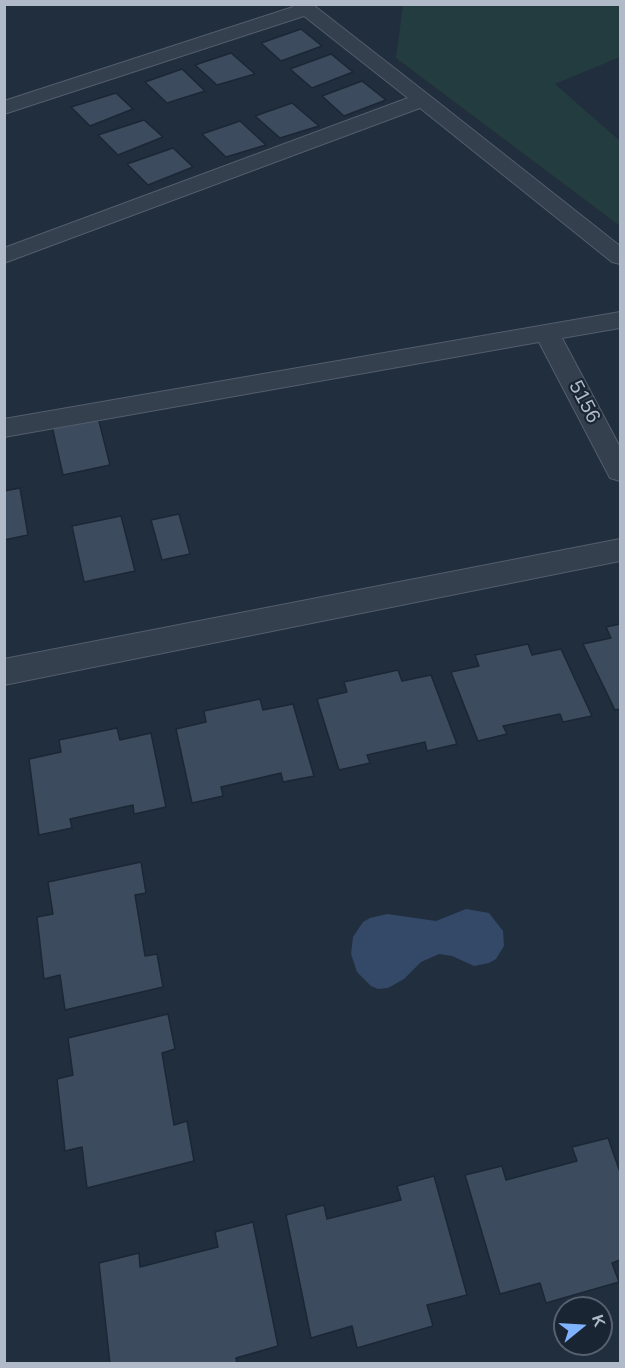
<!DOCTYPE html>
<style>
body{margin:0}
#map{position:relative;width:625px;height:1368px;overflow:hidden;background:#212e3e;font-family:Arial,sans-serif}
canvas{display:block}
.frame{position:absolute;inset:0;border:6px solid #b0bac9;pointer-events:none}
.north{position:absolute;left:553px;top:1296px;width:60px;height:60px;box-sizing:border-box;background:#1a2533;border:2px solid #56616f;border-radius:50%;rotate:72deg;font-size:16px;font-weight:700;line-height:24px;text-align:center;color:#b0bac9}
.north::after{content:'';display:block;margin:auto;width:21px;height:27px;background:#80b3ff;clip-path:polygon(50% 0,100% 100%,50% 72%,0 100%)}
</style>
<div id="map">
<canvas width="625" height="1368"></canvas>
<div class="frame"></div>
<div class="north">K</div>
</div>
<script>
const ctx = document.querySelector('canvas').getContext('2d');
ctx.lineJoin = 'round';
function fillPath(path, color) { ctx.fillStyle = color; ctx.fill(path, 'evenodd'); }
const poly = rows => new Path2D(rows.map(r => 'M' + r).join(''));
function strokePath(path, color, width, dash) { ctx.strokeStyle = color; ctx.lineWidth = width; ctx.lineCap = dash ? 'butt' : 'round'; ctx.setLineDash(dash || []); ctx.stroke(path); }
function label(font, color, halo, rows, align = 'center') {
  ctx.font = font + ' Arial,sans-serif'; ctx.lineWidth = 4.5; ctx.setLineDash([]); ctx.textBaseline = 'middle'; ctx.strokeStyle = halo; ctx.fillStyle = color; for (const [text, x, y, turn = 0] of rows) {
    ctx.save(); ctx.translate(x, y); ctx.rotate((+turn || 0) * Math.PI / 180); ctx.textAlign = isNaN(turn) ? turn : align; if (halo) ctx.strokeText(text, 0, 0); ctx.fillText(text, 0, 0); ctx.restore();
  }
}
const green = poly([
 [403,5,620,5,620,57,555,84,620,141,620,226,396,58]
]);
const water = poly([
 [466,909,489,913,503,931,504,946,496,959,489,963,474,966,452,956,439,954,421,962,404,979,388,988,378,989,371,986,357,972,351,954,353,937,363,922,370,918,387,914,436,921]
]);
const building = poly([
 [301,29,322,46,281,61,261,43,301,29],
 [231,53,255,74,217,85,195,65,231,53],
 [331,54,353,72,312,88,290,69,331,54],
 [182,69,205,91,167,103,145,82,182,69],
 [362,81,386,100,344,116,322,96,362,81],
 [116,93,133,109,90,126,71,107,116,93],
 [292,103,319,126,280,138,255,116,292,103],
 [144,120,163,137,118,155,98,135,144,120],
 [240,121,266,145,226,157,202,134,240,121],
 [173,148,193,167,148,185,127,164,173,148],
 [98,417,110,465,63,475,52,426,98,417],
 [20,488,28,535,4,540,4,491,20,488],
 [179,514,190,554,162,560,151,520,179,514],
 [121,516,135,571,84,582,72,526,121,516],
 [620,624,620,709,615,710,583,644,611,638,606,627,620,624],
 [528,644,532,655,561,649,592,716,563,722,560,714,503,726,507,734,478,741,451,672,479,666,475,655,528,644],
 [398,670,402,681,431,675,457,744,427,751,425,742,367,755,370,763,339,770,317,699,347,692,344,682,398,670],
 [260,699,263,710,293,704,314,776,283,782,281,773,221,787,223,796,192,803,176,729,206,722,204,711,260,699],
 [117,728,120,740,151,733,166,807,134,814,133,805,70,819,72,828,39,835,29,759,61,752,59,740,117,728],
 [141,862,146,893,135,895,145,956,157,954,163,987,65,1010,60,975,44,979,37,917,53,914,48,882,141,862],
 [168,1014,175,1049,162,1053,174,1125,187,1121,194,1161,87,1188,82,1147,65,1151,57,1079,73,1075,68,1038,168,1014],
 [608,1138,620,1172,620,1260,612,1263,619,1282,546,1303,540,1283,500,1294,465,1175,502,1166,506,1180,577,1161,572,1147,608,1138],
 [434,1176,467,1295,427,1305,433,1326,357,1348,352,1326,311,1338,286,1215,324,1205,327,1219,401,1200,397,1186,434,1176],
 [253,1222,278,1346,236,1358,237,1364,110,1364,99,1263,139,1253,140,1267,218,1247,215,1232,253,1222]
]);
const street = poly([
 [291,4,312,4,430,96,620,246,620,264,612,262,420,108,4,263,4,248,408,98,304,16,4,114,4,101,293,7,291,4],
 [620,312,620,328,562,338,620,447,620,481,610,478,539,342,4,437,4,419,620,312],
 [620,539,620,561,4,685,4,659,620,539]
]);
const streetNames = [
 ["5156",584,402,62]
];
fillPath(green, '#233c3f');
fillPath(water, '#334967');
fillPath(building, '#3c4b5e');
strokePath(building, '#1c2735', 1.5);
strokePath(street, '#535d6c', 2);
fillPath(street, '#35404e');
label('20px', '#b0bac9', '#1a2533', streetNames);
</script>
